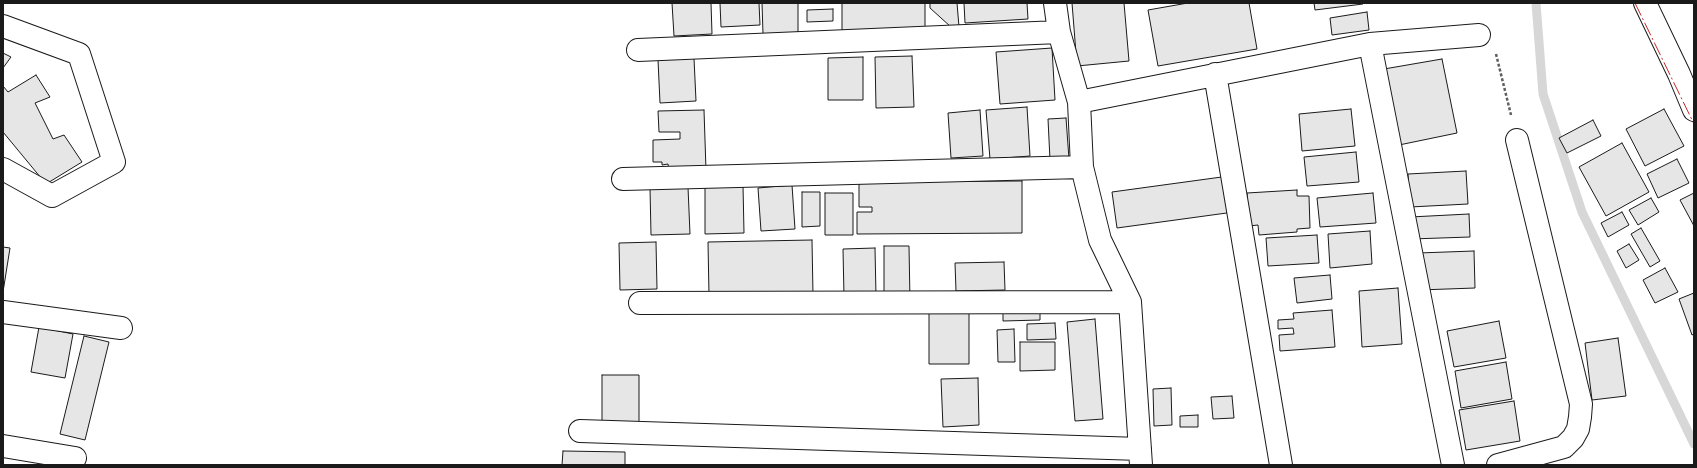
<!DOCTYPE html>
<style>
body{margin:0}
#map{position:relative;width:1697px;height:468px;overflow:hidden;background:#fff;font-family:Rubik,sans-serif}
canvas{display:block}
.frame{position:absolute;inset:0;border:4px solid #1a1a1a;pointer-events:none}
</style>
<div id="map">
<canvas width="1697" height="468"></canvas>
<div class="frame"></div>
</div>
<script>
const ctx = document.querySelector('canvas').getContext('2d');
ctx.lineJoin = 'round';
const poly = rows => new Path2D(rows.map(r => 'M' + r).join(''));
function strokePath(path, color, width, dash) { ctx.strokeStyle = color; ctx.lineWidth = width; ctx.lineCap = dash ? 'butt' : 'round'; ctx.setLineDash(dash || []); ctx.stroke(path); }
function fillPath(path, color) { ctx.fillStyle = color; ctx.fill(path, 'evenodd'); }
const stream = poly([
 [1536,3,1543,94,1582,212,1694,444]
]);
const building = poly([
 [672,3,711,3,712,34,674,36,672,3],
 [720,3,759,3,760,25,721,27,720,3],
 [762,3,798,3,798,33,763,34,762,3],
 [842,3,925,3,925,33,842,34,842,3],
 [930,3,957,3,959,27,951,27,930,8,930,3],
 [964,3,1027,3,1028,19,965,23,964,3],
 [1072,3,1124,3,1129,61,1077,66,1072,3],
 [1188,3,1249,3,1257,49,1158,66,1148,10,1188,3],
 [1314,3,1363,3,1363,4,1315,10,1314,3],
 [833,9,833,21,807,22,807,10,833,9],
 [1367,12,1369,30,1332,35,1330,18,1367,12],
 [1052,48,1055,100,1000,104,996,52,1052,48],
 [3,53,11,57,3,68,3,53],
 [912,56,914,107,876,108,875,57,912,56],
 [863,57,863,100,828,100,828,58,863,57],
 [694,58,696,101,660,103,658,60,694,58],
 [1442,59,1457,133,1399,145,1384,69,1442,59],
 [36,75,50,97,35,103,53,139,64,135,82,162,46,184,3,132,3,86,8,92,36,75],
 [1027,107,1030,156,990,159,986,110,1027,107],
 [1351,109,1355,146,1302,151,1299,114,1351,109],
 [1664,109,1684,146,1645,166,1626,129,1664,109],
 [704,110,706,170,669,171,668,164,662,165,662,162,653,162,653,140,680,139,680,132,659,132,658,111,704,110],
 [980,110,983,156,951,158,948,113,980,110],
 [1066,118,1069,159,1050,160,1048,119,1066,118],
 [1593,120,1601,136,1567,153,1559,138,1593,120],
 [1622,143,1649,192,1606,216,1579,167,1622,143],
 [1356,152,1359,182,1307,186,1304,157,1356,152],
 [1677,159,1689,183,1658,198,1647,174,1677,159],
 [1466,171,1468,204,1410,207,1408,174,1466,171],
 [1229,176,1234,212,1117,228,1112,192,1229,176],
 [1022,181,1022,233,857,234,857,212,872,212,872,207,859,207,859,182,1022,181],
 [743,185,744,233,705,234,705,186,743,185],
 [792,185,795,229,761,231,758,188,792,185],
 [688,187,690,234,651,235,650,188,688,187],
 [1297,190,1297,196,1309,196,1310,228,1297,229,1297,232,1259,235,1258,225,1249,226,1247,193,1297,190],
 [802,192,820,192,820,226,802,227,802,192],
 [825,193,853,193,853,235,825,235,825,193],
 [1373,193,1376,223,1320,227,1317,198,1373,193],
 [1694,193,1694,226,1680,200,1694,193],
 [1651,198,1659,212,1638,225,1629,210,1651,198],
 [1622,212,1629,225,1608,237,1601,223,1622,212],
 [1469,214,1470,237,1411,239,1410,217,1469,214],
 [1641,228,1660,261,1650,267,1631,234,1641,228],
 [1370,231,1372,264,1330,268,1328,234,1370,231],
 [1317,235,1319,263,1268,266,1266,238,1317,235],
 [812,240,813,295,709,296,708,242,812,240],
 [656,242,657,289,620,290,619,243,656,242],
 [1629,244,1639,260,1626,268,1617,251,1629,244],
 [884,246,909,246,910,301,884,301,884,246],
 [3,247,10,248,3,292,3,247],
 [875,248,876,296,844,297,843,249,875,248],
 [1474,251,1475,288,1419,290,1418,253,1474,251],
 [1004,262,1005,290,956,291,955,263,1004,262],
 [1665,268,1678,292,1655,303,1643,280,1665,268],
 [1330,275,1332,299,1297,303,1294,278,1330,275],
 [1398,288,1402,344,1362,347,1359,291,1398,288],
 [1694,293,1694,334,1692,335,1679,299,1694,293],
 [1040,303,1040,320,1003,321,1003,304,1040,303],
 [1332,310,1335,347,1280,351,1279,335,1294,334,1293,328,1278,329,1278,320,1294,319,1293,313,1332,310],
 [929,312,969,312,969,364,929,364,929,312],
 [1095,319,1103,419,1075,421,1067,322,1095,319],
 [1499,321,1506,358,1454,367,1447,331,1499,321],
 [1055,323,1056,339,1027,340,1027,324,1055,323],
 [39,327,73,334,65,378,31,372,39,327],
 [1014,329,1015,362,998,362,997,330,1014,329],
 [84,336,109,342,85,440,60,434,84,336],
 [1618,338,1626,396,1592,400,1585,343,1618,338],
 [1020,342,1055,342,1055,370,1020,371,1020,342],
 [1506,362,1512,399,1461,408,1455,371,1506,362],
 [602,375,639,375,639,424,602,424,602,375],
 [978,378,979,425,943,427,941,379,978,378],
 [1171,388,1172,425,1154,426,1153,389,1171,388],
 [1232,396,1234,418,1213,419,1211,397,1232,396],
 [1514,401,1520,441,1466,450,1459,410,1514,401],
 [1198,415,1198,427,1180,427,1180,416,1198,415],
 [563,451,625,452,625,465,562,465,563,451]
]);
const path = poly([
 [1496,54,1511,115]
]);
const minor = poly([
 [1055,3,1059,32,1079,102,1082,167,1100,240,1130,302,1141,465],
 [1645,3,1679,74,1694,110],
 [3,26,79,54,114,162,52,196,3,169],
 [1370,44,1453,465],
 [638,50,1059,32],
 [1215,74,1281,465],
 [1079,102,1370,44,1479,35],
 [623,179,1082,167],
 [640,303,1130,302],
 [3,312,121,328],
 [580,431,1140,449],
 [3,446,75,458],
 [1498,465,1564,447,1573,438,1578,429,1580,417,1581,404,1517,140]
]);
const power = poly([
 [1635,3,1694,124]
]);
strokePath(stream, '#d7d7d7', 9);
fillPath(building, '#e6e6e6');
strokePath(building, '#1a1a1a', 1);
strokePath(minor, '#1a1a1a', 24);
strokePath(path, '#5f5f5f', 2.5, [3, 2]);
strokePath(minor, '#fff', 22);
strokePath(power, '#c62828', 1, [14, 3, 2, 3]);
</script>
